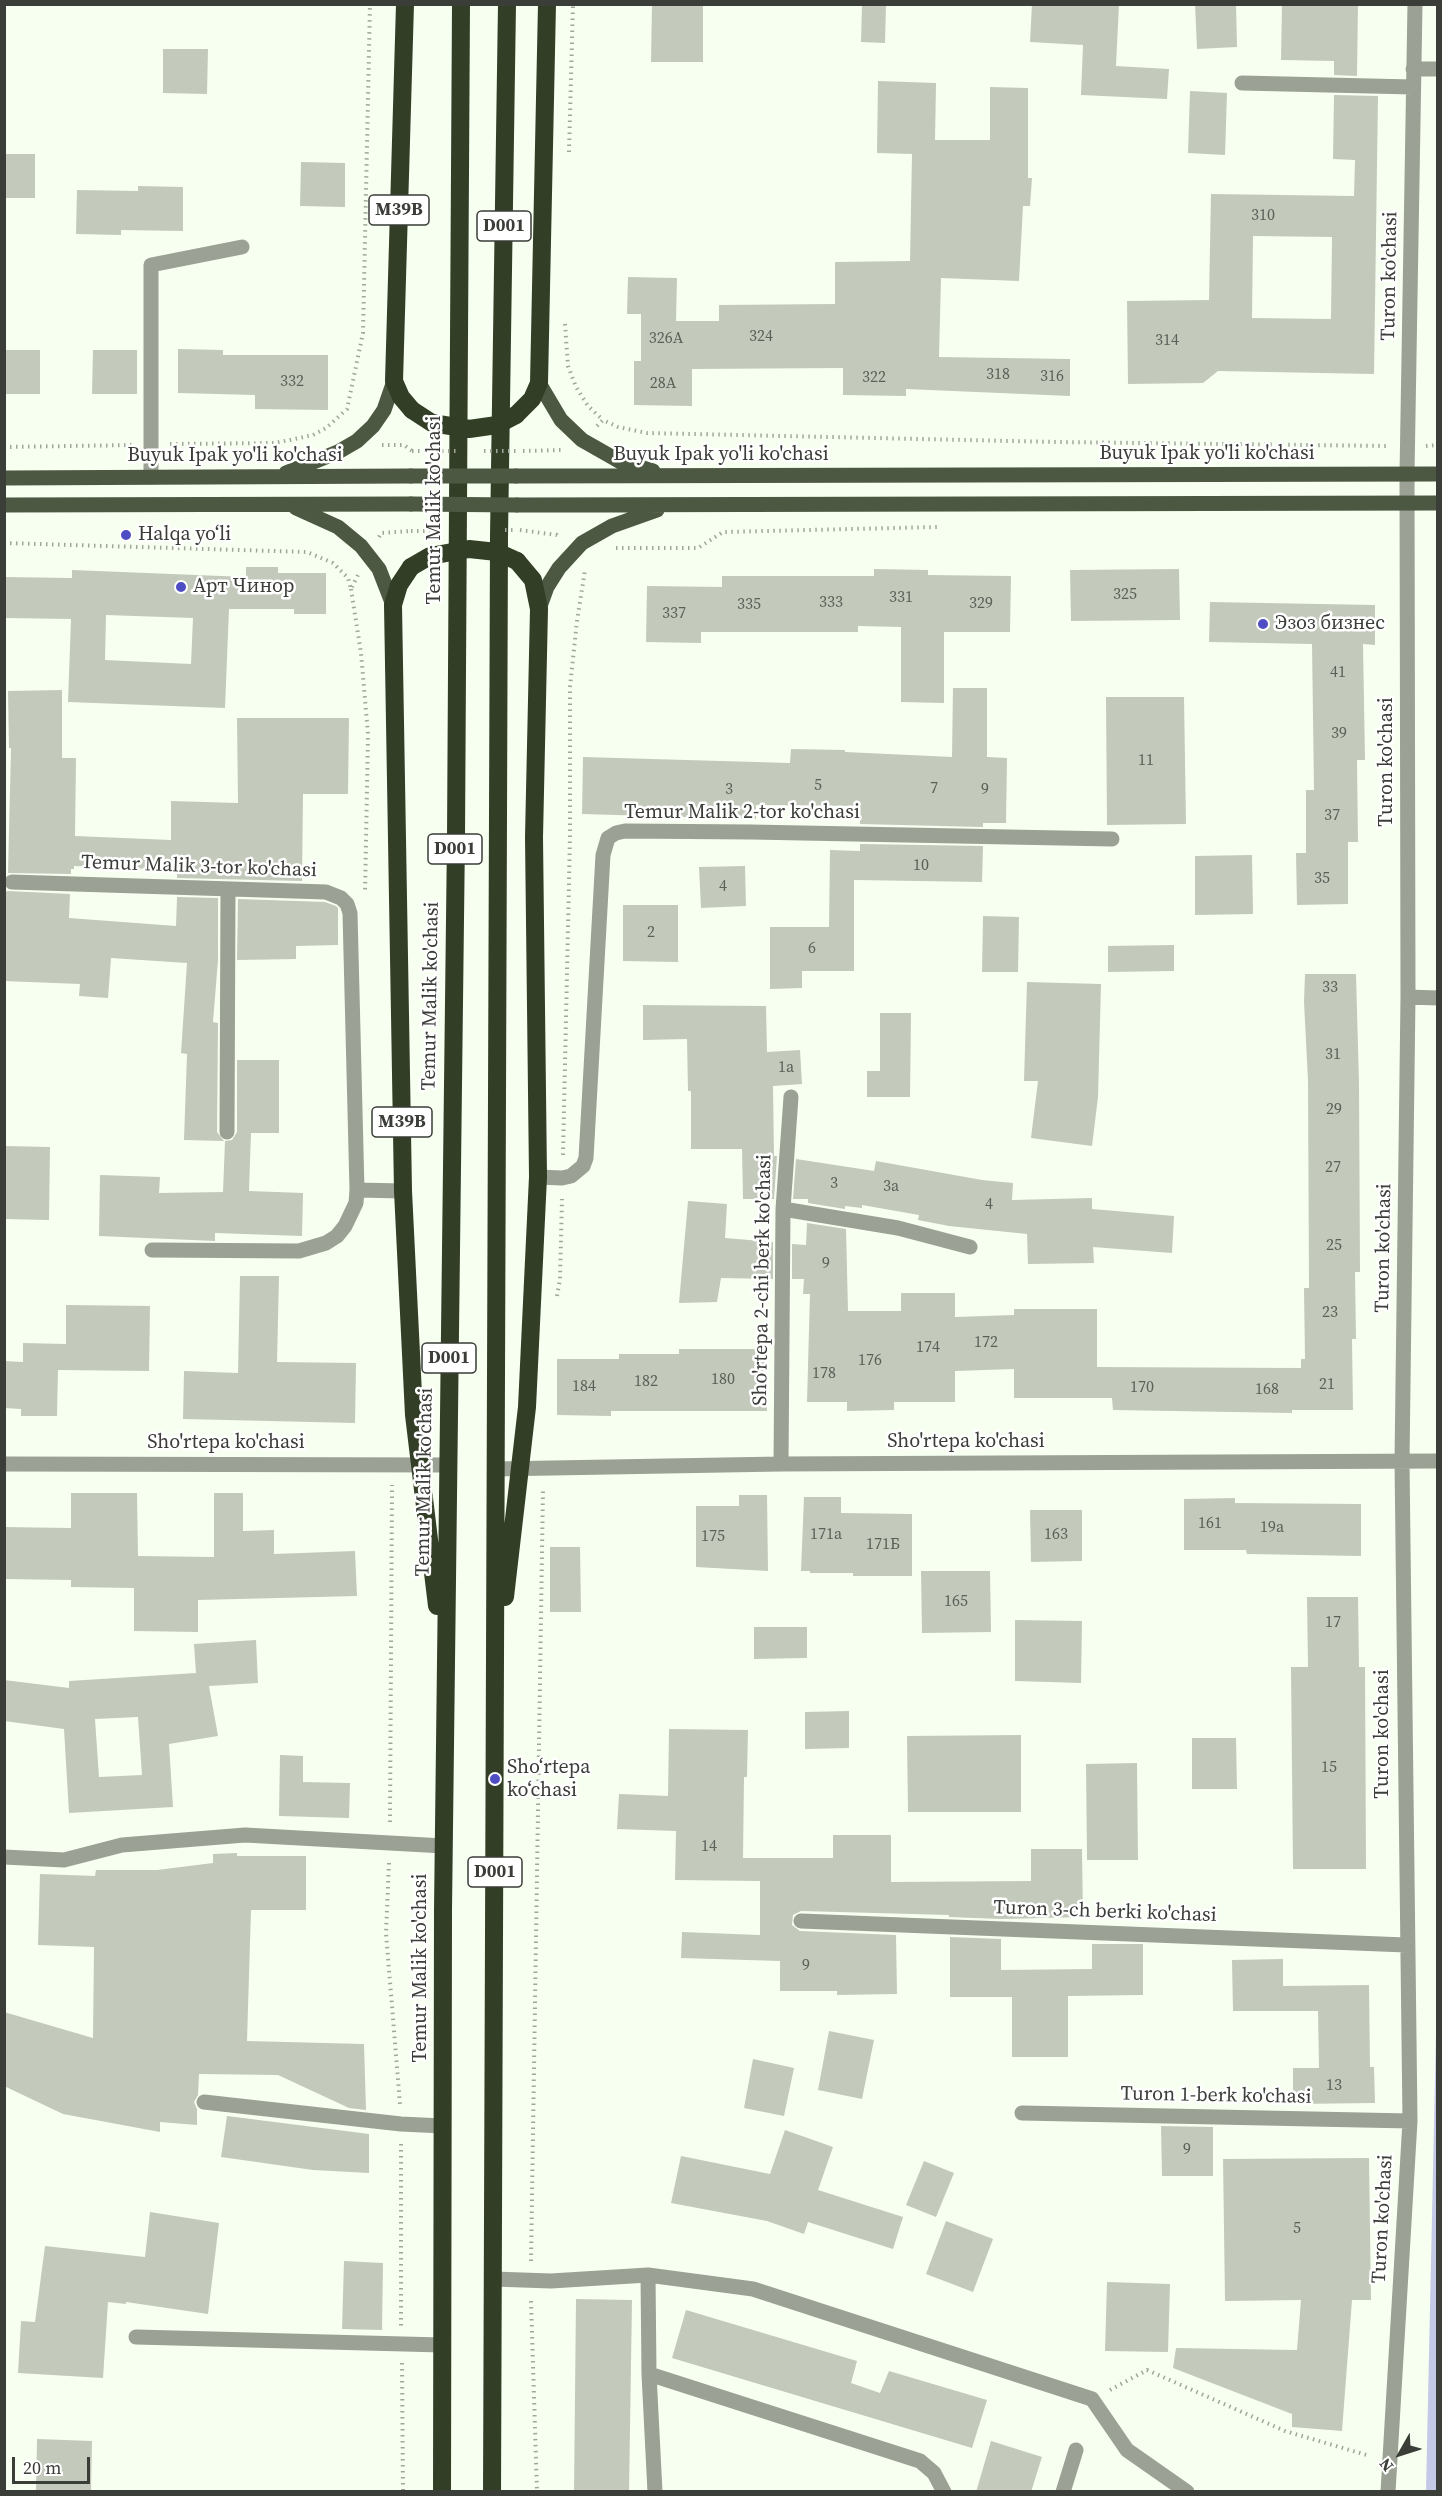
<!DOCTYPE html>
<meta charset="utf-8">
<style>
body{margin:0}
#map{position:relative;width:1442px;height:2496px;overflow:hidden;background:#f7fff0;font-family:"Source Serif 4",serif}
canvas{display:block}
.frame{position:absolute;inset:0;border:6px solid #3a3d38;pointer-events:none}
.north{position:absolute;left:1370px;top:2424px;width:60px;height:60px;-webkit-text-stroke:4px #fff;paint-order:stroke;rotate:231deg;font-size:16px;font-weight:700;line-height:24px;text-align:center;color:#3a3d38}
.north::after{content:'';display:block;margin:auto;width:21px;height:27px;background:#3a3d38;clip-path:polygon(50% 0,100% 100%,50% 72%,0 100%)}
.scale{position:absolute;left:12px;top:2457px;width:78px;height:27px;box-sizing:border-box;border:3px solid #3a3d38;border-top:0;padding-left:8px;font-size:18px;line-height:21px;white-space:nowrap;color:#3a3d38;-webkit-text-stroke:4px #fff;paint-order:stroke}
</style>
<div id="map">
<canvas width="1442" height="2496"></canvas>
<div class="frame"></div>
<div class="north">N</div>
<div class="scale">20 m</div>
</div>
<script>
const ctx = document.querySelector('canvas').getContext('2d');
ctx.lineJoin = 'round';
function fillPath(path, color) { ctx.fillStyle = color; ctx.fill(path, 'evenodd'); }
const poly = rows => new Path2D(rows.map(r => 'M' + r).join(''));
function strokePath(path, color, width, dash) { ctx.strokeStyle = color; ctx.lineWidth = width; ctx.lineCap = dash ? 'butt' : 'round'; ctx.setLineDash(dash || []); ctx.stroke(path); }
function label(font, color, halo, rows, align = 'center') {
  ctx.font = font + ' "Source Serif 4",serif'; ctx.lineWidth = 5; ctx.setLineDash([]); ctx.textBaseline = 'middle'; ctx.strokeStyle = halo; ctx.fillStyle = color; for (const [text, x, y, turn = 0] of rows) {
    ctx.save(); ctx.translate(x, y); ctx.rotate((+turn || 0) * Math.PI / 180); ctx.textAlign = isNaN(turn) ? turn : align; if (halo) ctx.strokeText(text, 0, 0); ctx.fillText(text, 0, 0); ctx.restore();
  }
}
const forest = poly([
 [1437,1987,1438,2491,1426,2492,1426,2491]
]);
const building = poly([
 [862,4,886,4,885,43,861,42],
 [1032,4,1119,4,1116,66,1169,69,1167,99,1081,95,1083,45,1030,42],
 [1195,4,1236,4,1237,47,1197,49],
 [1282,4,1358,4,1357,76,1334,75,1334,61,1281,60],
 [652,5,703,6,703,62,651,62],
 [163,49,208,49,207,94,163,93],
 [878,81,936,83,935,140,990,140,990,87,1028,88,1028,178,1032,178,1030,206,1023,206,1019,281,941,278,939,357,1070,359,1070,396,906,389,906,396,843,395,843,368,692,369,692,406,634,405,634,361,641,361,641,314,627,314,628,277,677,278,676,321,719,321,719,305,835,304,835,262,910,261,912,154,877,153],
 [1190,91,1227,93,1225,155,1188,153],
 [1334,95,1378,96,1374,374,1218,371,1203,383,1128,384,1127,301,1209,300,1211,194,1354,196,1355,160,1333,159],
 [1253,236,1332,237,1331,319,1252,318],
 [4,154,35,154,35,198,4,198],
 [301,162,345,163,345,207,300,206],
 [138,186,183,187,183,231,121,230,121,235,76,234,77,190,138,191],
 [178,349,223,350,223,355,328,355,328,410,255,409,255,395,178,393],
 [4,350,40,350,40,394,4,394],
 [93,350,137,350,137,394,92,394],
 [246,567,278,567,278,573,326,573,326,614,294,614,294,609,229,609,225,708,68,702,71,619,4,618,4,577,72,578,72,570,246,577],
 [106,615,193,618,191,664,105,660],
 [874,569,928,570,928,575,1011,576,1010,632,944,632,944,703,901,702,901,627,858,626,858,632,701,632,701,643,646,642,647,586,722,587,722,576,874,576],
 [1179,569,1180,620,1071,621,1070,570],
 [1210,602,1375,605,1375,645,1363,644,1365,760,1357,760,1358,842,1348,842,1348,904,1297,905,1296,853,1306,853,1306,790,1314,790,1312,644,1209,642],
 [953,688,987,688,987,757,1007,758,1006,823,983,823,983,827,860,824,860,806,756,805,756,819,582,814,583,757,790,763,791,749,845,750,845,752,952,757],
 [62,690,62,758,76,758,75,836,171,840,171,801,238,803,237,718,349,718,348,794,303,794,302,881,177,878,177,870,74,866,74,869,71,869,71,874,8,873,11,748,9,748,8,691],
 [1106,697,1184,697,1186,824,1107,825],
 [860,844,983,846,982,882,854,880,854,971,802,971,802,988,770,989,770,927,829,927,830,850,860,851],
 [1252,855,1253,914,1195,915,1195,856],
 [745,866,746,906,701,908,699,867],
 [8,891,70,894,69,918,176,926,177,897,218,898,218,960,213,1022,218,1023,217,1132,224,1141,184,1140,187,1054,181,1053,187,963,111,958,108,998,79,996,80,984,4,981,4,892],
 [238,899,325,902,336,906,338,908,338,945,296,946,296,959,237,960],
 [623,905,678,905,678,962,623,961],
 [983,916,1019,917,1018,972,982,972],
 [1174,945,1174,971,1108,972,1108,946],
 [1305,974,1356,974,1359,1084,1360,1272,1355,1272,1356,1339,1352,1339,1353,1410,1292,1410,1292,1413,1113,1410,1112,1398,1014,1398,1014,1369,955,1371,955,1402,894,1402,894,1410,847,1411,847,1402,807,1402,810,1294,803,1294,804,1279,792,1279,792,1244,806,1245,807,1223,846,1229,848,1311,901,1311,901,1293,955,1293,955,1317,1014,1315,1014,1309,1097,1309,1097,1367,1301,1368,1301,1359,1305,1359,1304,1288,1309,1288,1308,1081,1304,1002],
 [1027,982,1101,984,1098,1097,1092,1146,1031,1138,1038,1081,1024,1081],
 [643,1005,766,1006,767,1052,800,1050,802,1084,773,1086,774,1156,777,1156,774,1199,743,1199,742,1149,691,1149,691,1091,688,1091,687,1039,643,1040],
 [880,1013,911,1013,910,1097,867,1097,867,1071,880,1071],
 [237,1060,279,1060,279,1133,251,1133,249,1191,303,1193,302,1236,215,1233,215,1241,99,1236,100,1175,160,1177,159,1193,223,1192,225,1141,232,1140,237,1132],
 [4,1146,50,1147,49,1220,4,1219],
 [796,1159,874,1171,876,1161,982,1180,1013,1183,1012,1200,1092,1198,1092,1209,1174,1216,1172,1253,1093,1247,1094,1263,1028,1264,1027,1234,949,1226,918,1220,919,1215,862,1205,862,1208,845,1206,845,1209,808,1203,808,1199,793,1199],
 [688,1201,727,1204,725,1238,773,1242,773,1279,721,1278,717,1302,679,1303],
 [240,1276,279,1276,277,1362,356,1363,355,1423,183,1419,184,1371,238,1373],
 [66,1305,150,1306,149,1371,58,1370,57,1416,21,1416,21,1409,4,1408,4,1361,23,1362,23,1343,66,1344],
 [679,1349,766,1349,767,1411,611,1411,611,1416,557,1415,557,1359,619,1359,619,1354,679,1354],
 [71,1493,137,1493,138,1556,214,1557,214,1493,243,1493,243,1531,274,1530,274,1554,355,1551,357,1596,198,1600,198,1632,134,1631,134,1588,71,1587,71,1580,4,1579,4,1527,71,1528],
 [739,1495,767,1495,768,1571,696,1567,696,1506,739,1506],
 [804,1497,841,1497,841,1513,912,1514,912,1576,853,1576,853,1573,810,1573,810,1571,801,1571],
 [1235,1498,1235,1503,1361,1504,1361,1556,1247,1554,1246,1550,1184,1550,1184,1499],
 [1030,1510,1082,1510,1082,1561,1031,1562],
 [550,1547,580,1547,581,1612,550,1612],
 [921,1571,990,1571,991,1632,922,1633],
 [1307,1597,1358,1597,1359,1667,1365,1667,1366,1869,1293,1869,1291,1667,1308,1667],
 [1015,1620,1082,1621,1081,1683,1015,1681],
 [754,1627,807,1627,807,1658,754,1659],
 [256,1640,258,1683,209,1686,218,1736,169,1744,173,1807,69,1813,64,1729,4,1721,4,1680,69,1688,69,1681,196,1673,194,1644],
 [138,1717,142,1775,99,1777,95,1719],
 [849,1711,849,1748,805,1749,805,1712],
 [669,1729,748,1730,747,1777,744,1777,743,1858,833,1858,833,1835,891,1835,891,1882,1031,1881,1031,1849,1082,1849,1083,1917,1001,1919,949,1917,949,1915,801,1911,793,1915,792,1925,800,1931,896,1935,897,1994,837,1995,837,1991,780,1991,780,1961,681,1958,682,1932,760,1935,760,1881,675,1880,676,1831,617,1829,619,1794,668,1796],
 [1021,1735,1021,1812,908,1812,907,1736],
 [1192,1738,1236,1738,1237,1789,1192,1789],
 [280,1755,303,1756,303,1782,350,1783,349,1818,279,1816],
 [1137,1763,1138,1860,1087,1860,1086,1764],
 [237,1853,237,1856,306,1856,306,1910,251,1910,247,2041,364,2044,366,2110,349,2108,278,2075,199,2074,198,2095,194,2102,197,2109,197,2125,160,2122,160,2132,63,2114,4,2086,4,2012,93,2038,94,1947,38,1945,40,1874,95,1876,96,1870,157,1870,213,1863,213,1854],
 [950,1937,1001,1939,1001,1970,1092,1969,1092,1944,1143,1944,1143,1995,1068,1996,1068,2057,1012,2057,1012,1997,950,1997],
 [1283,1959,1283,1986,1369,1985,1370,2067,1374,2067,1375,2103,1293,2104,1293,2068,1319,2068,1318,2011,1233,2011,1232,1960],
 [829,2031,874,2040,862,2099,818,2090],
 [753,2059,794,2068,784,2116,744,2108],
 [227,2116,369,2134,369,2173,313,2170,221,2157],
 [1161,2126,1213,2127,1213,2176,1162,2176],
 [785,2130,833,2147,818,2190,903,2217,893,2249,808,2222,804,2234,767,2221,671,2203,681,2156,770,2174],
 [1369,2158,1371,2300,1352,2300,1342,2431,1292,2427,1292,2414,1173,2368,1176,2348,1297,2350,1301,2300,1225,2301,1223,2159],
 [924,2161,954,2173,936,2217,906,2205],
 [150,2212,219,2223,208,2314,126,2302,126,2304,108,2302,103,2378,18,2373,21,2321,35,2322,45,2246,145,2257],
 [946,2221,993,2239,973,2292,926,2274],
 [344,2261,383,2263,382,2330,342,2329],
 [1107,2282,1170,2284,1168,2352,1105,2351],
 [576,2299,632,2300,629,2492,574,2492],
 [686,2310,857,2361,851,2383,880,2393,889,2371,987,2400,972,2448,672,2358],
 [37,2439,92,2441,91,2492,36,2492],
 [991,2441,1042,2457,1031,2492,976,2492]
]);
const path = poly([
 [569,152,573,4],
 [565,324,568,366,576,387,588,406,603,420],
 [597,426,603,420,618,427,647,433,1057,442,1389,446],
 [170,444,274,443,290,440,313,435,326,428,347,409,363,333,370,4],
 [382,445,404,445,412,451],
 [1426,446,1438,445],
 [4,447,132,445],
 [523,451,563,450],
 [520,530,557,535,559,537],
 [379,537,381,533,411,531],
 [4,543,307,552,333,563,348,578,351,589,358,575],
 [616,548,698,548,723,532,937,527],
 [351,589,361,653,368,734,365,893],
 [563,1155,570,836,570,687,577,621,585,570],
 [557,1296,560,1279,562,1199],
 [390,1822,392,1485],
 [389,1863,386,1933,400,2104],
 [401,2144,401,2326],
 [531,2261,543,1488],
 [531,2301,537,2492],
 [402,2363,403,2492],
 [1110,2390,1147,2370,1285,2431,1370,2456]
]);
const minor = poly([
 [1413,69,1438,69],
 [1242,83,1413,87],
 [151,477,151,265,242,247],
 [12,882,326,892,341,898,347,904,350,913,357,1190,356,1203,345,1226,337,1236,326,1243,299,1251,152,1250],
 [1408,997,1438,998],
 [227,1132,228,889],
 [538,1177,562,1178,571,1176,583,1166,586,1158,603,855,608,838,616,833,625,831,751,832,1112,839],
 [357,1190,403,1191],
 [783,1209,898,1228,970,1247],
 [4,1464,448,1465],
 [781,1464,783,1209,791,1097],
 [495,1469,781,1464,1438,1461],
 [4,1857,64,1860,122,1845,245,1835,444,1846],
 [801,1921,1406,1945],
 [204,2102,401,2124,443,2126],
 [1022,2113,1410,2121],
 [648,2275,649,2374,655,2492],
 [493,2279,551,2281,648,2275,753,2289,1092,2399,1127,2450,1187,2492],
 [136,2337,442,2345],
 [649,2374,920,2461,934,2473,944,2492],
 [1063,2492,1076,2450],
 [1388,2492,1410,2121,1402,1461,1408,997,1407,474,1415,4]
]);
const major = poly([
 [539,383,561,420,582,440,619,461,653,471],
 [286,473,338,452,357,441,373,426,384,410,394,381],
 [516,476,1438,474],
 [4,478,411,476],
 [4,505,411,504],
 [517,505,1438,503],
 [296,508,338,527,361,546,379,569,393,605],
 [539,609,547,587,559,568,582,543,612,526,657,510]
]);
const highway = poly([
 [405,4,394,381,401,397,412,410],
 [516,415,532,399,539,383,547,4],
 [411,567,399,585,393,605,403,1191,414,1415,437,1606],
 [505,1597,527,1407,538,1177,534,837,539,609,533,580,517,561],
 [442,2492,443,1909,456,837,461,4],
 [492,2492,499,536,507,4]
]);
const pathBridge = poly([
 [412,451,456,451],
 [484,451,516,451],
 [505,530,517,530],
 [411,531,435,531]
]);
const majorBridge = poly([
 [411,476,516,476],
 [411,504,517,505]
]);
const highwayBridge = poly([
 [412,410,432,423,469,429,497,425,516,415],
 [411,567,430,556,469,549,497,552,517,561]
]);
const markers = [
 [126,535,6,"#4f4dc4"],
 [181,587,6,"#4f4dc4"],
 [1263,624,6,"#4f4dc4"],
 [495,1779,6,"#4f4dc4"]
];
const numberNames = [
 ["310",1263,216],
 ["324",761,337],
 ["326A",666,339],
 ["314",1167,341],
 ["318",998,375],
 ["316",1052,377],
 ["322",874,378],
 ["332",292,382],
 ["28A",663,384],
 ["325",1125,595],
 ["331",901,598],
 ["333",831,603],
 ["329",981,604],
 ["335",749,605],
 ["337",674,614],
 ["41",1338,673],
 ["39",1339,734],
 ["11",1146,761],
 ["5",818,786],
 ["7",934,789],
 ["3",729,790],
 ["9",985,790],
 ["37",1332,816],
 ["10",921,866],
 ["35",1322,879],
 ["4",723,887],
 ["2",651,933],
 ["6",812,949],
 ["33",1330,988],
 ["31",1333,1055],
 ["1а",786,1068],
 ["29",1334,1110],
 ["27",1333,1168],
 ["3",834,1184],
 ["3а",891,1187],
 ["4",989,1205],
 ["25",1334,1246],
 ["9",826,1264],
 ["23",1330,1313],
 ["172",986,1343],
 ["174",928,1348],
 ["176",870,1361],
 ["178",824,1374],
 ["180",723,1380],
 ["182",646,1382],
 ["21",1327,1385],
 ["184",584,1387],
 ["170",1142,1388],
 ["168",1267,1390],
 ["161",1210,1524],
 ["19а",1272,1528],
 ["171а",826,1535],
 ["163",1056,1535],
 ["175",713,1537],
 ["171Б",883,1545],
 ["165",956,1602],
 ["17",1333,1623],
 ["15",1329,1768],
 ["14",709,1847],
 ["9",806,1966],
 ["13",1334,2086],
 ["9",1187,2150],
 ["5",1297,2229]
];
const shields = [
 [399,210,60],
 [504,226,54],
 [455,849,54],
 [402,1122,60],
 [449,1358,54],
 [495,1872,54]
];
const shieldNames = [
 ["M39B",399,210],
 ["D001",504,226],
 ["D001",455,849],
 ["M39B",402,1122],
 ["D001",449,1358],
 ["D001",495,1872]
];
const streetNames = [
 ["Turon ko'chasi",1390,276,-89],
 ["Buyuk Ipak yo'li ko'chasi",1207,454],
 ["Buyuk Ipak yo'li ko'chasi",721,455],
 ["Buyuk Ipak yo'li ko'chasi",235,456],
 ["Temur Malik ko'chasi",435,510,-90],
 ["Turon ko'chasi",1387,762,-90],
 ["Temur Malik 2-tor ko'chasi",742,813],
 ["Temur Malik 3-tor ko'chasi",199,867,2],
 ["Temur Malik ko'chasi",431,996,-89],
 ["Turon ko'chasi",1384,1248,-89],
 ["Sho'rtepa 2-chi berk ko'chasi",763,1280,-89],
 ["Sho'rtepa ko'chasi",966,1442],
 ["Sho'rtepa ko'chasi",226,1443],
 ["Temur Malik ko'chasi",425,1482,-89],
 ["Turon ko'chasi",1383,1734,-90],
 ["Turon 3-ch berki ko'chasi",1105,1912,2],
 ["Temur Malik ko'chasi",421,1968,-90],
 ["Turon 1-berk ko'chasi",1216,2096,1],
 ["Turon ko'chasi",1383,2219,-87]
];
const poiNames = [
 ["Halqa yoʻli",138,535],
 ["Арт Чинор",193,587],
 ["Эзоз бизнес",1275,624],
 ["Shoʻrtepa",507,1768],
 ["koʻchasi",507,1791]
];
fillPath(forest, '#c4c9e8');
fillPath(building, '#c3cabc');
strokePath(path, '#a0a69c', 4, [1.5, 4.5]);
strokePath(minor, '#9ba194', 15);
strokePath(major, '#4d5842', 15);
strokePath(highway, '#333e26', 18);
strokePath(pathBridge, '#a0a69c', 4, [1.5, 4.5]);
strokePath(majorBridge, '#4d5842', 15);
strokePath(highwayBridge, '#333e26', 18);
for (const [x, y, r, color] of markers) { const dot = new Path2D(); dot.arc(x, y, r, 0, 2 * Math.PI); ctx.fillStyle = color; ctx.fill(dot); strokePath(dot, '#fff', 2); }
label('16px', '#5c6059', null, numberNames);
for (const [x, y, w] of shields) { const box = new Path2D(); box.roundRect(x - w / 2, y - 15, w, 30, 4.5); ctx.fillStyle = '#fff'; ctx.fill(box); strokePath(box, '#3a3d38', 1.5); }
label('bold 18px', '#3a3d38', null, shieldNames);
label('20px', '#3a3d38', '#fff', streetNames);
label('20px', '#3a3d38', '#fff', poiNames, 'left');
</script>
